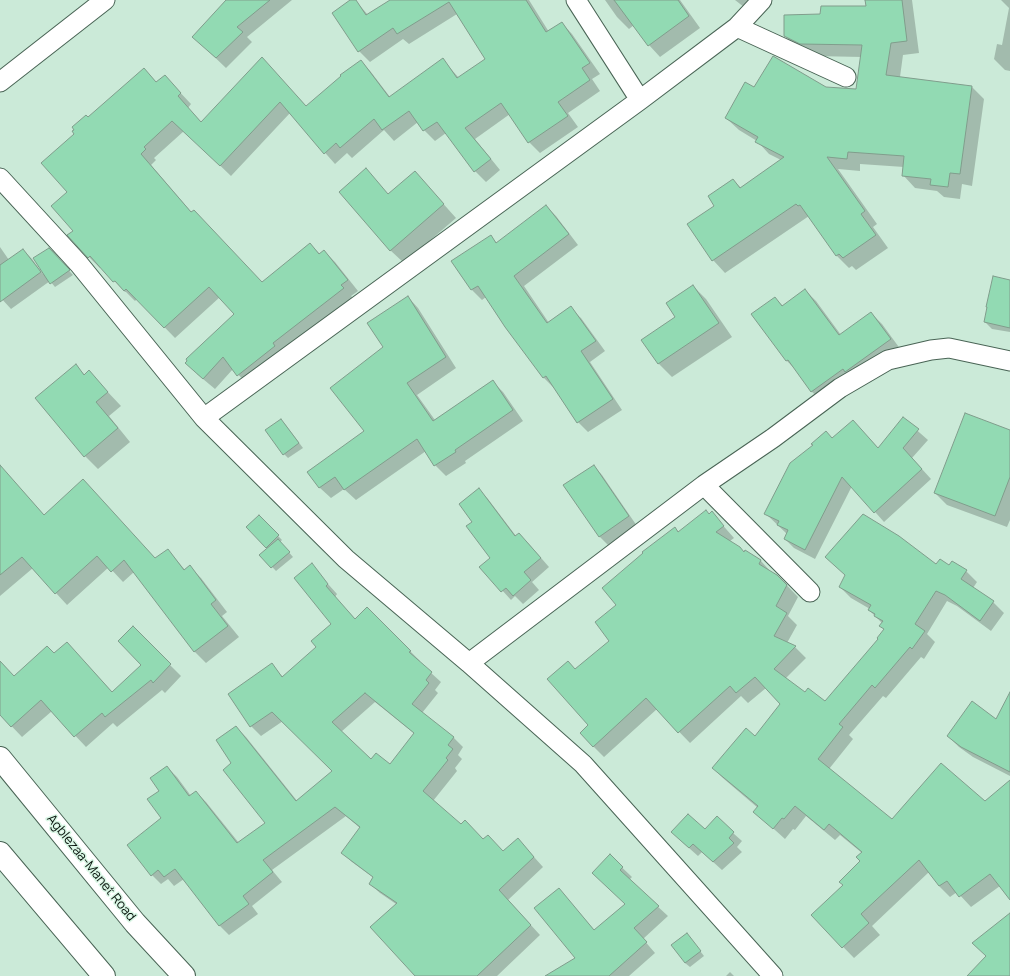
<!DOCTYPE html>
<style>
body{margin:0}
canvas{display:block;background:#cbead8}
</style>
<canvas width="1010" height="976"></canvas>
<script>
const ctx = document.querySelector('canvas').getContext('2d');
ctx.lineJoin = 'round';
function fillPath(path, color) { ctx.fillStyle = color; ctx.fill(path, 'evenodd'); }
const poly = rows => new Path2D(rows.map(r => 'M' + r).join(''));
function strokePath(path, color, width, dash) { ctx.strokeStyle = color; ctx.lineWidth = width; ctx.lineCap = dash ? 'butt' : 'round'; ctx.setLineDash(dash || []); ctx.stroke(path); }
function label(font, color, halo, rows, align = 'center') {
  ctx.font = font + ' Manrope,sans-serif'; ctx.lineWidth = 3; ctx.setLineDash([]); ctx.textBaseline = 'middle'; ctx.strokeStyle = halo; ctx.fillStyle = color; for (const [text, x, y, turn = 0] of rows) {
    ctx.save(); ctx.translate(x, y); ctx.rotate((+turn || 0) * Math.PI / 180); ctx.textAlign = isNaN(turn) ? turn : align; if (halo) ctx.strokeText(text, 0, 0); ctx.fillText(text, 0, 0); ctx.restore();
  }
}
const shadow = poly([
 [228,0,292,0,247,37,252,42,226,68,204,47],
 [352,0,355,0,368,15,392,0,529,0,549,32,562,23,572,34,600,74,592,79,600,91,568,113,578,127,540,153,529,142,510,114,475,139,500,170,486,182,475,171,446,133,435,141,424,130,418,122,394,141,384,130,352,158,347,153,335,164,290,113,231,176,184,131,154,158,156,160,151,165,192,213,262,283,310,244,320,254,324,251,335,262,358,291,351,296,354,299,249,386,233,369,215,389,197,374,236,314,220,297,175,338,137,299,135,301,126,292,125,292,101,267,100,268,89,257,74,232,69,192,75,134,88,118,144,69,157,83,175,87,191,104,188,108,202,123,262,59,307,107,361,61,371,72,390,97,443,60,459,78,486,59,457,14,409,44,403,39,370,62,359,51,333,13],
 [605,0,680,0,700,28,660,57,649,45,634,25,629,29,617,17],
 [735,0,758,0,749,11],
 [866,0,912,0,919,53,903,55,900,77,972,87,984,99,972,186,962,184,960,199,944,197,937,191,915,188,903,175,904,167,860,164,860,171,838,169,877,224,873,227,888,248,856,270,852,266,849,268,837,256,809,216,725,273,713,260,715,206,733,180,741,188,781,160,769,154,757,141,739,130,726,118,754,88,825,88,857,90,862,57,813,56,797,48,785,36,821,15,868,7],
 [1001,0,1010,0,1010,71,1005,70,994,59,997,44,1002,45,1009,8],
 [365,170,389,195,415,172,456,218,404,263,390,250],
 [546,206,556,216,578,245,524,286,549,323,570,308,581,318,605,351,590,362,622,410,588,432,578,422,554,388,544,378,486,297,482,300,472,290,453,262,491,237,498,244],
 [0,247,9,260,23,250,32,259,43,274,53,253,73,275,55,287,50,281,11,309,0,297],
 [1010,281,1010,332,992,329,985,322],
 [693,286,706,299,732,337,672,377,659,364,643,340,676,317],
 [805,290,816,301,841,335,871,313,882,324,901,350,823,402,811,391,798,372,787,361,775,298,783,306],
 [408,297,418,308,456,368,417,395,435,420,492,381,503,392,523,421,465,461,466,463,446,476,435,465,426,451,356,500,344,489,331,498,320,488,308,472,366,432,385,347],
 [76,366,85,375,89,372,121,406,109,416,130,442,98,469,85,456],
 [904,419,928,440,912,458,931,479,884,522,852,486,815,559,794,548,785,539,787,534,765,513,833,439,853,421,879,449],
 [285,424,303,448,288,458,284,454],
 [1010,431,1010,520,1007,527,947,505,935,493],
 [594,466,602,475,637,526,608,545,599,536],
 [2,468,45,516,156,559,168,550,185,570,190,567,201,578,227,612,222,616,239,637,206,663,194,651,134,572,123,582,109,567,67,605,33,568,0,596,0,469],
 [479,490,488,499,516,536,528,543,549,567,532,582,539,590,523,604,515,596,511,600,481,567,491,558],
 [712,513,734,538,730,541,745,553,761,561,771,572,777,575,798,597,788,616,797,625,787,643,795,647,806,658,785,679,805,694,825,703,879,639,885,630,881,626,882,623,869,610,870,609,851,598,840,587,937,566,950,566,966,571,977,582,973,588,993,602,1004,613,991,631,957,606,947,601,927,634,935,642,924,659,921,657,886,698,883,696,849,735,853,739,829,769,892,820,985,803,1010,781,1010,899,1000,886,971,907,957,892,950,897,939,886,929,872,872,926,880,935,854,958,812,915,844,885,862,861,862,853,840,835,835,840,806,816,795,830,793,829,785,839,755,812,758,808,724,779,713,768,755,737,781,704,766,688,748,703,741,696,690,743,657,709,604,757,593,746,575,670,611,641,618,605,675,528,679,532],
 [259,516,282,540,280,542,293,557,276,571,261,555,268,549,247,527],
 [311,565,337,594,335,597,356,620,367,608,420,661,419,662,441,682,435,690,438,693,422,713,454,738,463,747,458,755,462,759,455,768,457,771,433,801,461,825,503,852,518,839,543,867,508,900,540,935,497,976,417,976,396,904,380,893,370,884,374,878,352,862,342,852,360,828,346,816,272,870,282,882,252,906,258,914,229,935,220,926,184,879,174,886,168,879,161,884,152,875,162,818,160,791,167,767,177,777,191,796,196,792,206,802,239,843,267,823,233,763,236,727,246,737,298,802,333,772,283,721,261,736,251,726,229,695,272,665,283,677,318,647,333,625],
 [375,702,415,734,390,765,371,761,341,732],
 [133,628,181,676,165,693,162,690,117,727,113,723,86,747,52,711,22,737,0,714,0,661,14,677,54,654,67,643,113,693,142,665],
 [1010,697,1010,776,973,757,959,747,948,736,996,721],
 [705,831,733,833,742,841,737,847,742,852,722,870,702,852,698,856,681,841],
 [610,856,632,877,629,880,668,916,643,939,655,953,629,976,547,976,576,958,559,889,595,931,626,904],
 [687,934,704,956,690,967,685,963],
 [730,972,734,976,726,976]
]);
const building = poly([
 [226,0,270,0,237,27,243,32,216,58,192,37,226,0],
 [350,0,356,0,366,15,390,0,526,0,546,32,562,22,590,63,582,68,590,80,558,102,568,116,528,143,501,103,465,128,491,159,474,172,437,122,423,131,409,111,382,130,374,119,340,148,336,143,324,154,280,102,220,166,172,121,144,147,146,149,141,154,191,212,194,210,262,282,310,243,319,254,324,250,348,280,341,285,344,288,273,343,275,346,237,376,223,357,203,379,185,363,187,361,186,359,234,314,209,287,164,328,126,289,124,291,115,281,113,282,90,256,88,258,67,235,73,231,51,206,67,192,41,163,74,134,72,131,74,130,72,127,86,115,88,117,144,68,156,82,165,75,181,93,178,96,201,122,262,57,306,106,341,76,340,75,361,60,389,97,443,58,457,78,485,59,449,2,397,34,393,28,358,52,332,13,350,0],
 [614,0,678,0,689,16,648,46,614,0],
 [865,0,902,0,907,41,891,43,886,75,972,86,960,174,950,173,948,187,930,185,931,179,902,176,904,156,848,152,847,159,827,157,865,211,861,214,876,235,843,258,839,254,836,256,800,205,798,206,796,204,712,261,687,224,714,206,708,196,733,179,740,188,784,157,755,142,758,137,725,118,745,82,754,87,773,56,826,87,856,89,862,45,800,44,784,36,784,15,820,14,821,6,866,6,865,0],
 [366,168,388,194,415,171,444,204,390,251,339,192,366,168],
 [546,205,569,234,514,276,547,323,571,306,596,341,581,351,613,399,577,423,546,376,543,378,505,327,478,286,471,290,451,261,491,235,496,243,546,205],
 [49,248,70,270,50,284,33,258,49,248],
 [23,249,41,272,0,302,0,265,23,249],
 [993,276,1010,280,1010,328,984,322,987,307,986,307,993,276],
 [693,285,719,323,658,364,641,340,675,317,666,303,693,285],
 [805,289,839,335,871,312,891,339,845,372,843,369,811,392,788,360,786,361,751,314,775,297,782,306,805,289],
 [408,296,446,357,407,383,433,421,493,380,513,410,455,450,456,452,434,466,417,439,344,490,335,477,319,488,307,472,364,431,330,388,383,347,367,323,408,296],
 [76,364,84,375,89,370,108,392,96,402,118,428,84,457,35,398,76,364],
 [965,413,1010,430,1010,477,995,516,934,493,965,413],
 [903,417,919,429,903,448,922,469,874,513,842,477,805,550,784,539,788,530,777,525,779,521,764,514,790,463,813,445,811,444,826,431,832,438,853,420,878,448,903,417],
 [281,419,299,443,283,455,265,430,281,419],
 [0,465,44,515,83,479,155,558,168,549,184,570,190,565,216,600,211,604,228,626,194,652,124,560,111,572,97,556,55,594,22,557,0,575,0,465],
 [594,465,629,516,599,537,563,485,594,465],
 [479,488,515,536,519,533,541,558,524,572,531,580,513,596,506,588,501,592,479,567,490,558,466,526,472,522,459,504,479,488],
 [706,510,709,514,712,511,724,526,716,532,740,547,744,552,745,550,761,560,759,564,777,575,787,585,776,606,787,613,774,636,796,646,774,669,805,692,808,688,825,701,878,639,877,638,884,629,879,626,883,621,874,616,875,614,868,610,871,605,839,587,845,575,825,557,863,514,899,536,936,564,940,559,949,565,952,561,967,570,961,579,994,601,980,621,945,595,936,591,915,624,925,631,912,649,910,647,875,688,872,685,839,724,843,727,818,759,892,819,941,763,985,801,1010,780,1010,900,990,874,959,897,947,881,939,886,919,860,861,914,869,923,842,948,811,915,843,885,839,882,860,861,856,857,862,852,829,824,824,830,795,806,784,819,782,818,773,829,753,812,758,806,712,768,746,728,755,736,780,704,755,677,736,693,730,686,678,733,646,698,593,747,580,733,588,725,547,679,568,661,575,669,609,641,595,622,616,605,602,588,643,553,642,552,675,527,678,532,706,510],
 [259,515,279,535,266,548,246,527,259,515],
 [278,539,290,552,271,568,259,555,278,539],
 [312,563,328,584,326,586,355,619,367,607,411,651,409,652,432,672,426,680,429,683,412,704,454,737,448,745,453,749,446,758,448,760,423,791,461,824,465,820,483,839,488,835,503,851,518,838,534,857,499,890,531,925,477,976,415,976,370,927,397,903,369,884,373,877,341,853,360,827,335,807,263,860,273,872,243,896,249,904,219,926,175,869,164,877,158,870,151,876,127,845,161,818,147,799,159,791,150,778,167,766,189,796,196,791,237,843,265,823,223,770,231,763,216,740,236,726,296,801,332,771,272,712,250,727,228,694,272,663,282,677,316,647,311,641,331,624,294,578,312,563],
 [365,693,414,733,390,764,376,753,371,759,332,722,365,693],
 [133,626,171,664,153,683,151,680,105,717,102,713,74,737,41,700,11,727,0,715,0,661,14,676,47,646,54,653,67,642,112,692,141,665,118,641,133,626],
 [1010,692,1010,772,961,747,947,736,972,701,996,719,1010,692],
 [688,814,705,829,717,816,734,832,729,838,734,843,713,862,693,844,689,848,671,832,688,814],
 [610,854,623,867,620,870,659,906,634,928,647,942,609,976,545,976,575,958,534,908,559,888,594,930,625,904,592,873,610,854],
 [1010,913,1010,976,967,976,986,956,972,943,1010,913],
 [687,933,701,951,685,963,671,945,687,933]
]);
const street = poly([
 [576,0,640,100],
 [737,27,846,77],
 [0,82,105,0],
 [0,178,79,264,204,418,346,559,469,663,583,764,773,976],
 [204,418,640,100,737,27,762,0],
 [704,485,810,592],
 [469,663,704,485,773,438,840,388,888,360,931,350,949,348,1010,361]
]);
const secondary = poly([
 [0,758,135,923,184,976],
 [0,853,104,976]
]);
const streetNames = [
 ["Agblezaa-Manet Road",91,868,51]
];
fillPath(shadow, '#0003');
fillPath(building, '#92dab3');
strokePath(building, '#809d8c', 1);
strokePath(street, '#496455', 21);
strokePath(secondary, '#496455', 24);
strokePath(street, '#fff', 19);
strokePath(secondary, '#fff', 22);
label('13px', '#08120c', '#d9f7e5', streetNames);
</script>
